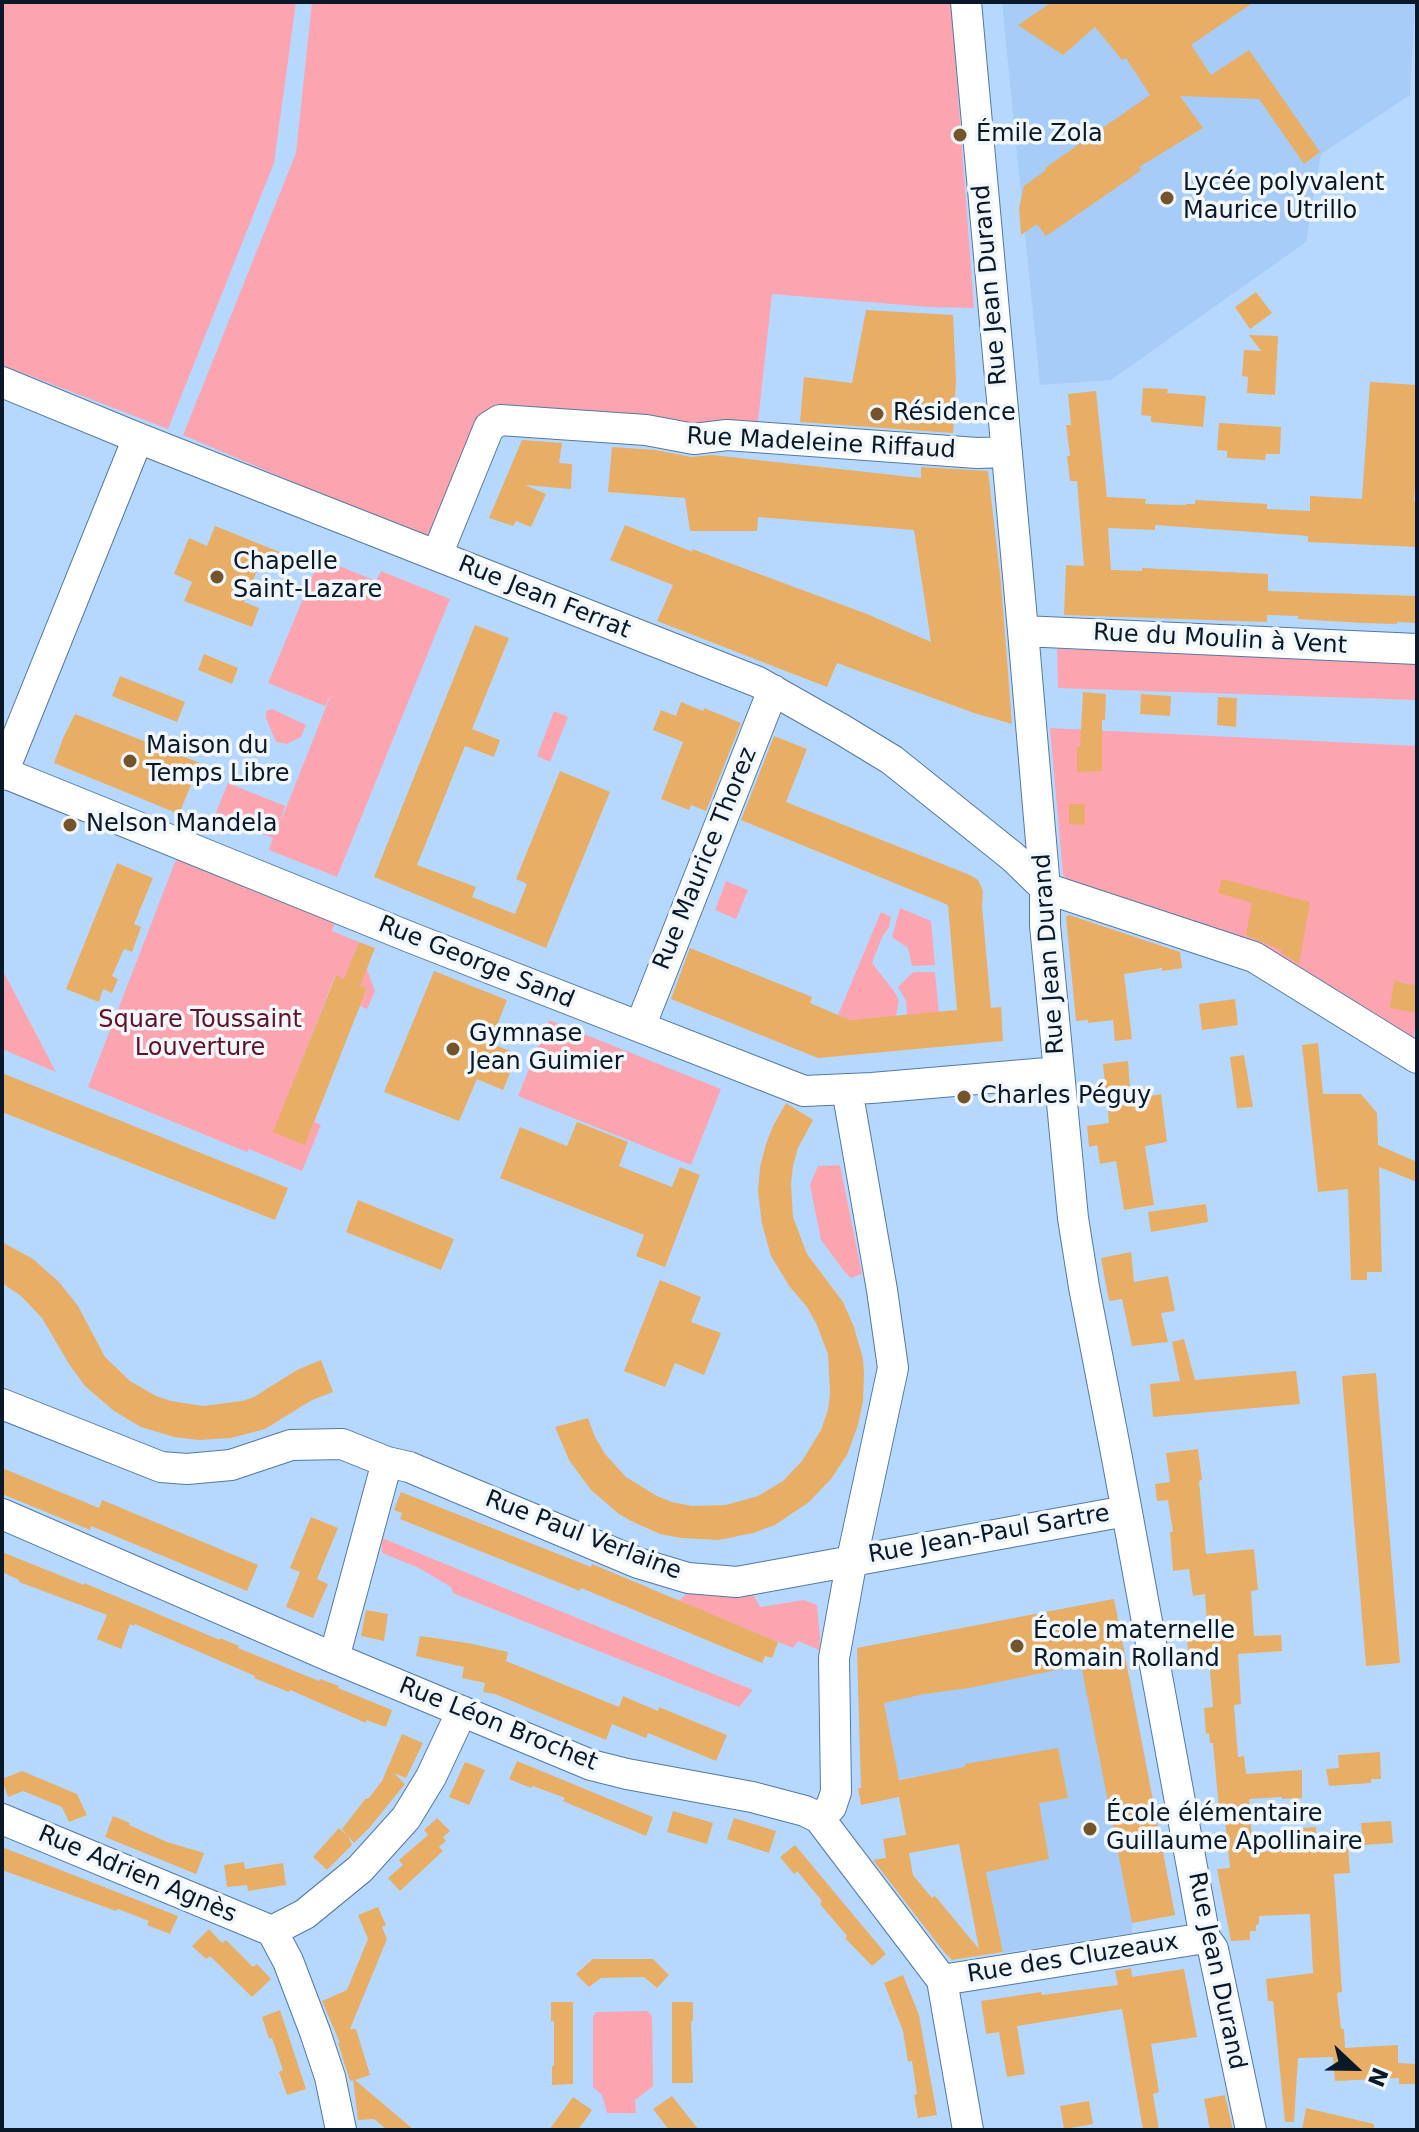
<!DOCTYPE html>
<meta charset="utf-8">
<style>
body{margin:0}
#map{position:relative;width:1419px;height:2132px;overflow:hidden;background:#b6d8ff;font-family:"DejaVu Sans",sans-serif}
canvas{display:block}
.frame{position:absolute;inset:0;border:4px solid #09192a;pointer-events:none}
.north{position:absolute;left:1315px;top:2028px;width:80px;height:80px;-webkit-text-stroke:6px #f1f6fb;paint-order:stroke;rotate:112deg;font-size:22px;font-weight:700;line-height:32px;text-align:center;color:#09192a}
.north::after{content:'';display:block;margin:auto;width:28px;height:36px;background:#09192a;clip-path:polygon(50% 0,100% 100%,50% 72%,0 100%)}
</style>
<div id="map">
<canvas width="1419" height="2132"></canvas>
<div class="frame"></div>
<div class="north">N</div>
</div>
<script>
const ctx = document.querySelector('canvas').getContext('2d');
ctx.lineJoin = 'round';
function fillPath(path, color) { ctx.fillStyle = color; ctx.fill(path, 'evenodd'); }
const poly = rows => new Path2D(rows.map(r => 'M' + r).join(''));
function strokePath(path, color, width, dash) { ctx.strokeStyle = color; ctx.lineWidth = width; ctx.lineCap = dash ? 'butt' : 'round'; ctx.setLineDash(dash || []); ctx.stroke(path); }
function label(font, color, halo, rows, align = 'center') {
  ctx.font = font + ' "DejaVu Sans",sans-serif'; ctx.lineWidth = 7; ctx.setLineDash([]); ctx.textBaseline = 'middle'; ctx.strokeStyle = halo; ctx.fillStyle = color; for (const [text, x, y, turn = 0] of rows) {
    ctx.save(); ctx.translate(x, y); ctx.rotate((+turn || 0) * Math.PI / 180); ctx.textAlign = isNaN(turn) ? turn : align; if (halo) ctx.strokeText(text, 0, 0); ctx.fillText(text, 0, 0); ctx.restore();
  }
}
const built = poly([
 [1002,2,1415,2,1410,95,1321,154,1306,242,1111,380,1040,385],
 [1114,1599,1126,1658,1116,1660,1120,1676,1129,1674,1159,1830,1150,1832,1152,1847,1162,1846,1175,1915,1132,1923,1132,1933,1003,1953,965,1768,861,1785,857,1648]
]);
const green = poly([
 [2,2,296,2,274,163,168,429,2,365],
 [312,2,951,2,974,308,929,307,772,294,757,430,485,418,431,541,183,435,296,153],
 [320,558,376,581,381,571,450,599,337,877,269,850,273,838,215,815,228,783,285,806,280,823,332,692,325,706,268,683],
 [1057,649,1417,660,1417,700,1058,688],
 [272,709,306,725,301,737,287,744,276,742,266,718,266,711],
 [554,711,568,717,550,762,537,756],
 [1050,728,1417,746,1417,1014,1413,1040,1287,964,1227,932,1067,879,1063,875],
 [177,857,336,920,332,931,359,942,354,954,370,961,367,969,375,991,367,1009,360,1006,367,988,335,976,274,1131,305,1144,314,1122,321,1125,302,1171,249,1149,247,1152,88,1087],
 [726,881,748,890,736,919,715,910],
 [900,908,931,921,935,965,912,966,908,948,892,937],
 [881,912,891,917,889,927,882,937,872,963,894,991,899,1001,896,1016,850,1020,838,1015],
 [2,969,56,1072,2,1049],
 [917,972,935,972,939,1013,907,1016,906,1001,898,987,912,973],
 [549,1020,721,1089,691,1165,518,1096],
 [840,1165,862,1274,851,1278,844,1271,821,1240,810,1185,818,1166],
 [382,1538,753,1690,739,1707,453,1593,451,1587,417,1567,382,1553],
 [693,1587,751,1590,760,1607,804,1600,817,1605,820,1637,819,1650,798,1641,793,1648,679,1601],
 [648,2011,652,2017,653,2086,635,2100,636,2113,607,2113,602,2095,593,2087,593,2017,596,2012]
]);
const building = poly([
 [1052,2,1254,2,1191,45,1211,75,1249,50,1320,152,1304,164,1259,99,1180,96,1203,128,1139,167,1141,170,1129,179,1046,236,1037,224,1021,235,1019,208,1024,186,1046,170,1045,168,1150,95,1126,58,1122,60,1095,27,1063,55,1018,25],
 [1256,292,1272,313,1250,329,1235,307],
 [866,310,953,315,956,380,953,433,800,422,804,377,852,383],
 [1249,335,1278,336,1275,395,1247,393,1248,377,1242,376,1244,350,1261,351],
 [1370,382,1417,385,1417,452,1414,501,1417,502,1417,547,1308,542,1308,536,1155,525,1155,530,1108,528,1111,570,1142,571,1142,568,1268,574,1268,591,1417,596,1417,623,1397,622,1397,624,1363,623,1298,619,1298,616,1267,615,1267,622,1064,615,1066,565,1084,566,1077,481,1070,481,1067,456,1070,456,1066,425,1071,425,1068,394,1096,391,1107,497,1146,499,1145,504,1186,505,1186,504,1195,504,1195,500,1267,504,1267,509,1310,511,1310,496,1362,499],
 [1143,388,1168,389,1167,393,1206,396,1203,427,1151,422,1151,416,1141,415],
 [1219,423,1281,427,1280,454,1266,454,1265,460,1227,458,1227,451,1217,450],
 [522,440,562,443,559,463,572,464,571,489,525,485,546,494,531,527,516,521,513,526,489,518],
 [612,447,656,450,691,457,712,455,921,478,921,467,988,471,1001,583,1012,724,974,713,837,663,827,687,657,621,673,585,610,560,625,525,693,552,692,549,867,614,931,642,914,530,758,517,757,531,690,531,685,498,608,492],
 [215,526,282,553,274,572,259,566,244,602,259,608,252,627,184,601,192,582,174,574,189,538,207,546],
 [475,625,509,638,472,729,500,740,494,757,465,746,417,865,476,887,472,897,515,914,527,884,516,879,560,771,610,792,546,948,374,877],
 [204,654,238,668,232,684,198,670],
 [120,676,185,702,177,722,112,696],
 [1083,692,1106,694,1105,720,1102,720,1102,771,1077,772,1077,747,1080,747],
 [1141,694,1171,696,1170,716,1140,714],
 [1218,697,1237,698,1236,727,1217,725],
 [681,702,703,711,704,708,741,723,706,811,691,805,689,810,661,799,683,742,653,730,661,710,676,716],
 [75,714,200,763,179,814,54,763,63,738],
 [774,736,807,749,786,802,970,875,978,880,983,891,982,906,991,1008,1001,1007,1003,1041,818,1058,671,999,690,948,812,997,810,1003,850,1020,957,1010,948,905,741,820],
 [1069,804,1085,804,1085,825,1069,824],
 [117,863,153,878,134,924,141,927,132,952,124,949,112,976,118,979,112,993,103,989,99,1002,66,989],
 [1222,879,1310,902,1299,964,1281,952,1281,950,1246,935,1252,903,1218,893],
 [1069,915,1180,952,1182,968,1162,971,1162,968,1124,974,1132,1039,1115,1041,1113,1020,1088,1023,1088,1020,1076,1021,1066,917],
 [359,942,375,948,360,985,367,988,305,1145,273,1132,336,975,344,979],
 [434,971,507,1000,490,1043,518,1054,503,1090,477,1079,459,1121,384,1092],
 [1394,981,1417,986,1417,1013,1390,1008],
 [1235,999,1238,1025,1202,1030,1199,1004],
 [1318,1043,1323,1094,1361,1094,1377,1113,1378,1145,1417,1162,1417,1182,1379,1167,1382,1272,1367,1272,1367,1280,1351,1280,1348,1189,1318,1192,1302,1045],
 [1244,1055,1253,1107,1237,1108,1230,1057],
 [1128,1061,1130,1089,1148,1087,1150,1096,1161,1094,1167,1142,1145,1146,1154,1205,1124,1210,1116,1161,1100,1164,1097,1145,1089,1147,1087,1126,1109,1123,1103,1064],
 [2,1073,288,1188,275,1220,2,1112],
 [786,1103,813,1120,798,1148,793,1166,791,1184,793,1217,807,1254,843,1302,854,1327,863,1359,864,1374,863,1402,858,1425,847,1455,831,1479,809,1502,775,1525,753,1533,719,1540,681,1538,660,1534,631,1521,619,1514,591,1490,569,1460,555,1427,588,1418,595,1437,605,1454,626,1477,657,1496,672,1502,692,1506,726,1505,758,1496,783,1481,802,1461,821,1430,828,1410,830,1393,828,1354,816,1323,807,1307,790,1287,771,1256,762,1224,758,1191,760,1167,766,1144,773,1126],
 [577,1122,628,1142,619,1166,672,1187,680,1167,700,1175,665,1267,636,1256,644,1235,500,1178,520,1127,567,1146],
 [358,1200,454,1239,441,1270,346,1232],
 [1206,1204,1208,1222,1151,1232,1148,1212],
 [2,1242,33,1259,59,1282,78,1306,105,1357,130,1381,156,1396,171,1401,203,1406,242,1401,254,1397,297,1370,321,1360,333,1392,312,1400,265,1429,231,1438,199,1440,174,1437,141,1427,114,1411,85,1386,69,1364,42,1318,21,1296,2,1283],
 [1131,1252,1134,1282,1168,1276,1175,1311,1161,1313,1168,1342,1132,1346,1122,1299,1109,1301,1101,1258],
 [660,1280,701,1297,691,1322,721,1333,704,1375,675,1363,665,1387,624,1371],
 [1184,1339,1195,1380,1296,1371,1300,1404,1153,1417,1150,1384,1180,1381,1172,1342],
 [1376,1373,1400,1663,1366,1666,1342,1376],
 [1198,1449,1202,1480,1199,1481,1206,1554,1254,1549,1258,1590,1251,1591,1254,1636,1281,1635,1282,1651,1238,1654,1241,1704,1234,1705,1238,1757,1244,1756,1246,1774,1302,1770,1302,1798,1282,1799,1282,1797,1249,1799,1253,1852,1291,1850,1289,1829,1316,1827,1316,1838,1321,1838,1322,1848,1348,1846,1350,1873,1334,1874,1342,1992,1337,1993,1341,2029,1344,2029,1345,2048,1398,2045,1398,2063,1417,2064,1417,2084,1399,2084,1399,2078,1335,2081,1333,2057,1298,2058,1294,2122,1285,2122,1273,2001,1268,2001,1266,1979,1313,1973,1310,1914,1259,1916,1259,1924,1256,1925,1256,1931,1250,1931,1250,1940,1231,1941,1217,1869,1230,1868,1224,1810,1219,1810,1213,1743,1210,1743,1209,1733,1206,1734,1204,1708,1213,1707,1209,1658,1189,1660,1187,1640,1208,1638,1205,1594,1193,1596,1189,1569,1173,1571,1170,1532,1173,1532,1168,1500,1157,1501,1155,1484,1170,1482,1166,1453],
 [2,1468,99,1508,102,1500,258,1565,247,1591,91,1526,90,1530,2,1494],
 [401,1492,591,1567,592,1564,778,1642,772,1658,765,1656,762,1663,581,1588,580,1591,400,1519,402,1513,394,1510],
 [311,1517,338,1528,317,1579,328,1584,313,1618,286,1607,300,1572,290,1568],
 [2,1552,84,1585,84,1583,220,1640,220,1638,239,1646,238,1648,319,1681,320,1679,339,1686,338,1688,392,1710,386,1727,366,1720,366,1723,290,1690,289,1692,254,1678,255,1676,135,1624,134,1626,130,1624,121,1649,97,1639,107,1615,19,1582,19,1580,2,1572],
 [1114,1599,1175,1915,1132,1923,1081,1665,969,1688,924,1694,884,1703,899,1780,965,1767,965,1764,1058,1748,1068,1798,1039,1803,1049,1859,986,1872,1003,1952,952,1960,944,1952,873,1860,886,1858,883,1839,906,1835,899,1797,861,1805,858,1788,861,1788,857,1648],
 [959,1844,979,1949,935,1896,932,1898,913,1875,909,1853],
 [366,1610,388,1614,384,1641,361,1636],
 [420,1636,468,1643,508,1652,506,1661,619,1707,623,1696,658,1711,659,1707,727,1735,716,1761,648,1733,646,1738,612,1724,606,1740,495,1694,483,1692,485,1683,462,1678,464,1667,416,1656],
 [402,1734,423,1743,406,1778,394,1773,405,1784,370,1827,354,1843,342,1829,366,1798,368,1799,382,1781],
 [1380,1752,1381,1779,1371,1779,1371,1783,1329,1786,1326,1769,1339,1768,1338,1755],
 [517,1761,653,1817,646,1836,563,1801,565,1798,533,1786,531,1788,509,1779],
 [465,1762,485,1770,469,1805,449,1797],
 [22,1771,77,1794,87,1815,69,1822,62,1807,23,1791,8,1797,2,1779],
 [673,1811,713,1823,707,1844,667,1832],
 [113,1816,130,1823,129,1825,167,1842,204,1853,196,1874,105,1837],
 [437,1818,450,1831,443,1837,446,1841,439,1847,443,1851,400,1891,388,1878,403,1865,399,1860,428,1835,424,1830],
 [734,1818,776,1831,769,1853,727,1839],
 [1391,1821,1393,1843,1363,1845,1361,1823],
 [339,1828,348,1836,352,1845,327,1870,313,1857],
 [795,1845,886,1954,872,1966,845,1938,847,1936,820,1904,822,1901,797,1871,794,1874,780,1857],
 [2,1847,178,1916,170,1934,147,1925,149,1921,118,1909,116,1911,2,1870],
 [244,1862,245,1869,283,1863,286,1885,248,1891,247,1885,227,1887,224,1865],
 [378,1907,386,1925,382,1927,387,1939,350,2029,356,2029,370,2075,355,2080,414,2130,387,2130,374,2119,358,2120,353,2080,350,2081,338,2043,340,2043,322,2001,347,1990,368,1939,358,1915],
 [209,1929,222,1943,226,1940,253,1967,257,1964,271,1979,252,1997,210,1956,206,1959,192,1946],
 [593,1959,653,1959,669,1975,657,1988,644,1977,601,1978,589,1987,576,1974],
 [1131,1968,1132,1977,1184,1969,1197,2037,1151,2044,1159,2092,1153,2094,1159,2130,1143,2130,1122,2009,1017,2026,1025,2074,1007,2077,999,2032,986,2034,981,2001,1041,1992,1042,1995,1118,1985,1115,1971],
 [903,1975,919,2015,937,2115,918,2118,914,2095,917,2094,912,2061,908,2062,903,2031,884,1983],
 [551,2002,573,2002,573,2084,552,2085,552,2066,554,2066,554,2021,551,2022],
 [672,2002,693,2002,693,2021,691,2021,693,2083,672,2083],
 [280,2010,306,2089,287,2095,279,2072,283,2070,272,2038,269,2039,262,2017],
 [1225,2095,1233,2130,1210,2130,1204,2099],
 [672,2096,699,2130,669,2130,653,2109],
 [573,2097,592,2110,578,2130,549,2130],
 [1089,2101,1093,2124,1064,2129,1060,2106],
 [1306,2108,1374,2124,1374,2130,1302,2130]
]);
const minor = poly([
 [966,2,1023,631,1045,888,1045,925,1073,1218,1084,1287,1117,1458,1205,1938,1213,1949,1251,2130],
 [2,382,138,438,758,682,841,729,892,760,1013,857,1045,888,1254,957,1417,1058],
 [437,555,489,427,500,420,646,430,694,439,727,435,977,453,1007,452],
 [1023,631,1417,649],
 [2,772,412,938,804,1091,872,1088,1059,1072],
 [2,775,138,438],
 [640,1027,773,690],
 [2,1404,161,1467,187,1469,231,1465,291,1445,342,1444,387,1462,409,1467,638,1563,688,1578,737,1582,1126,1511],
 [2,1514,334,1658,591,1765,627,1774,752,1797,805,1811,819,1818,942,1980,968,2130],
 [334,1658,387,1462],
 [819,1818,831,1807,836,1792,834,1658,852,1559,893,1368,882,1290,847,1089],
 [2,1819,272,1931],
 [942,1980,1205,1938],
 [341,2130,330,2077,315,2032,288,1961,272,1931,305,1914,360,1869,406,1818,431,1777,462,1711]
]);
const markers = [
 [960,135,8,"#74542a"],
 [1167,198,8,"#74542a"],
 [877,414,8,"#74542a"],
 [217,577,8,"#74542a"],
 [130,761,8,"#74542a"],
 [70,825,8,"#74542a"],
 [453,1049,8,"#74542a"],
 [964,1097,8,"#74542a"],
 [1017,1646,8,"#74542a"],
 [1090,1829,8,"#74542a"]
];
const poiNames = [
 ["Émile Zola",976,135],
 ["Lycée polyvalent",1183,184],
 ["Maurice Utrillo",1183,212],
 ["Résidence",893,414],
 ["Chapelle",233,563],
 ["Saint-Lazare",233,591],
 ["Maison du",146,747],
 ["Temps Libre",146,775],
 ["Nelson Mandela",86,825],
 ["Gymnase",469,1035],
 ["Jean Guimier",469,1063],
 ["Charles Péguy",980,1097],
 ["École maternelle",1033,1632],
 ["Romain Rolland",1033,1660],
 ["École élémentaire",1106,1815],
 ["Guillaume Apollinaire",1106,1843]
];
const streetNames = [
 ["Rue Jean Durand",991,285,-95],
 ["Rue Madeleine Riffaud",821,444,3],
 ["Rue Jean Ferrat",544,598,22],
 ["Rue du Moulin à Vent",1220,640,3],
 ["Rue Maurice Thorez",706,859,-68],
 ["Rue Jean Durand",1050,954,-94],
 ["Rue George Sand",476,963,22],
 ["Rue Jean-Paul Sartre",989,1535,-10],
 ["Rue Paul Verlaine",583,1536,21],
 ["Rue Léon Brochet",498,1725,22],
 ["Rue Adrien Agnès",137,1875,23],
 ["Rue des Cluzeaux",1073,1959,-9],
 ["Rue Jean Durand",1216,1971,78]
];
const parkNames = [
 ["Square Toussaint",200,1021],
 ["Louverture",200,1049]
];
fillPath(built, '#a6ccf7');
fillPath(green, '#fca5b0');
fillPath(building, '#e8ae65');
strokePath(minor, '#5279a5', 32);
strokePath(minor, '#fff', 30);
for (const [x, y, r, color] of markers) { const dot = new Path2D(); dot.arc(x, y, r, 0, 2 * Math.PI); ctx.fillStyle = color; ctx.fill(dot); strokePath(dot, '#f1f6fb', 3); }
label('24px', '#09192a', '#f1f6fb', poiNames, 'left');
label('24px', '#09192a', '#f1f6fb', streetNames);
label('24px', '#631127', '#f1f6fb', parkNames);
</script>
